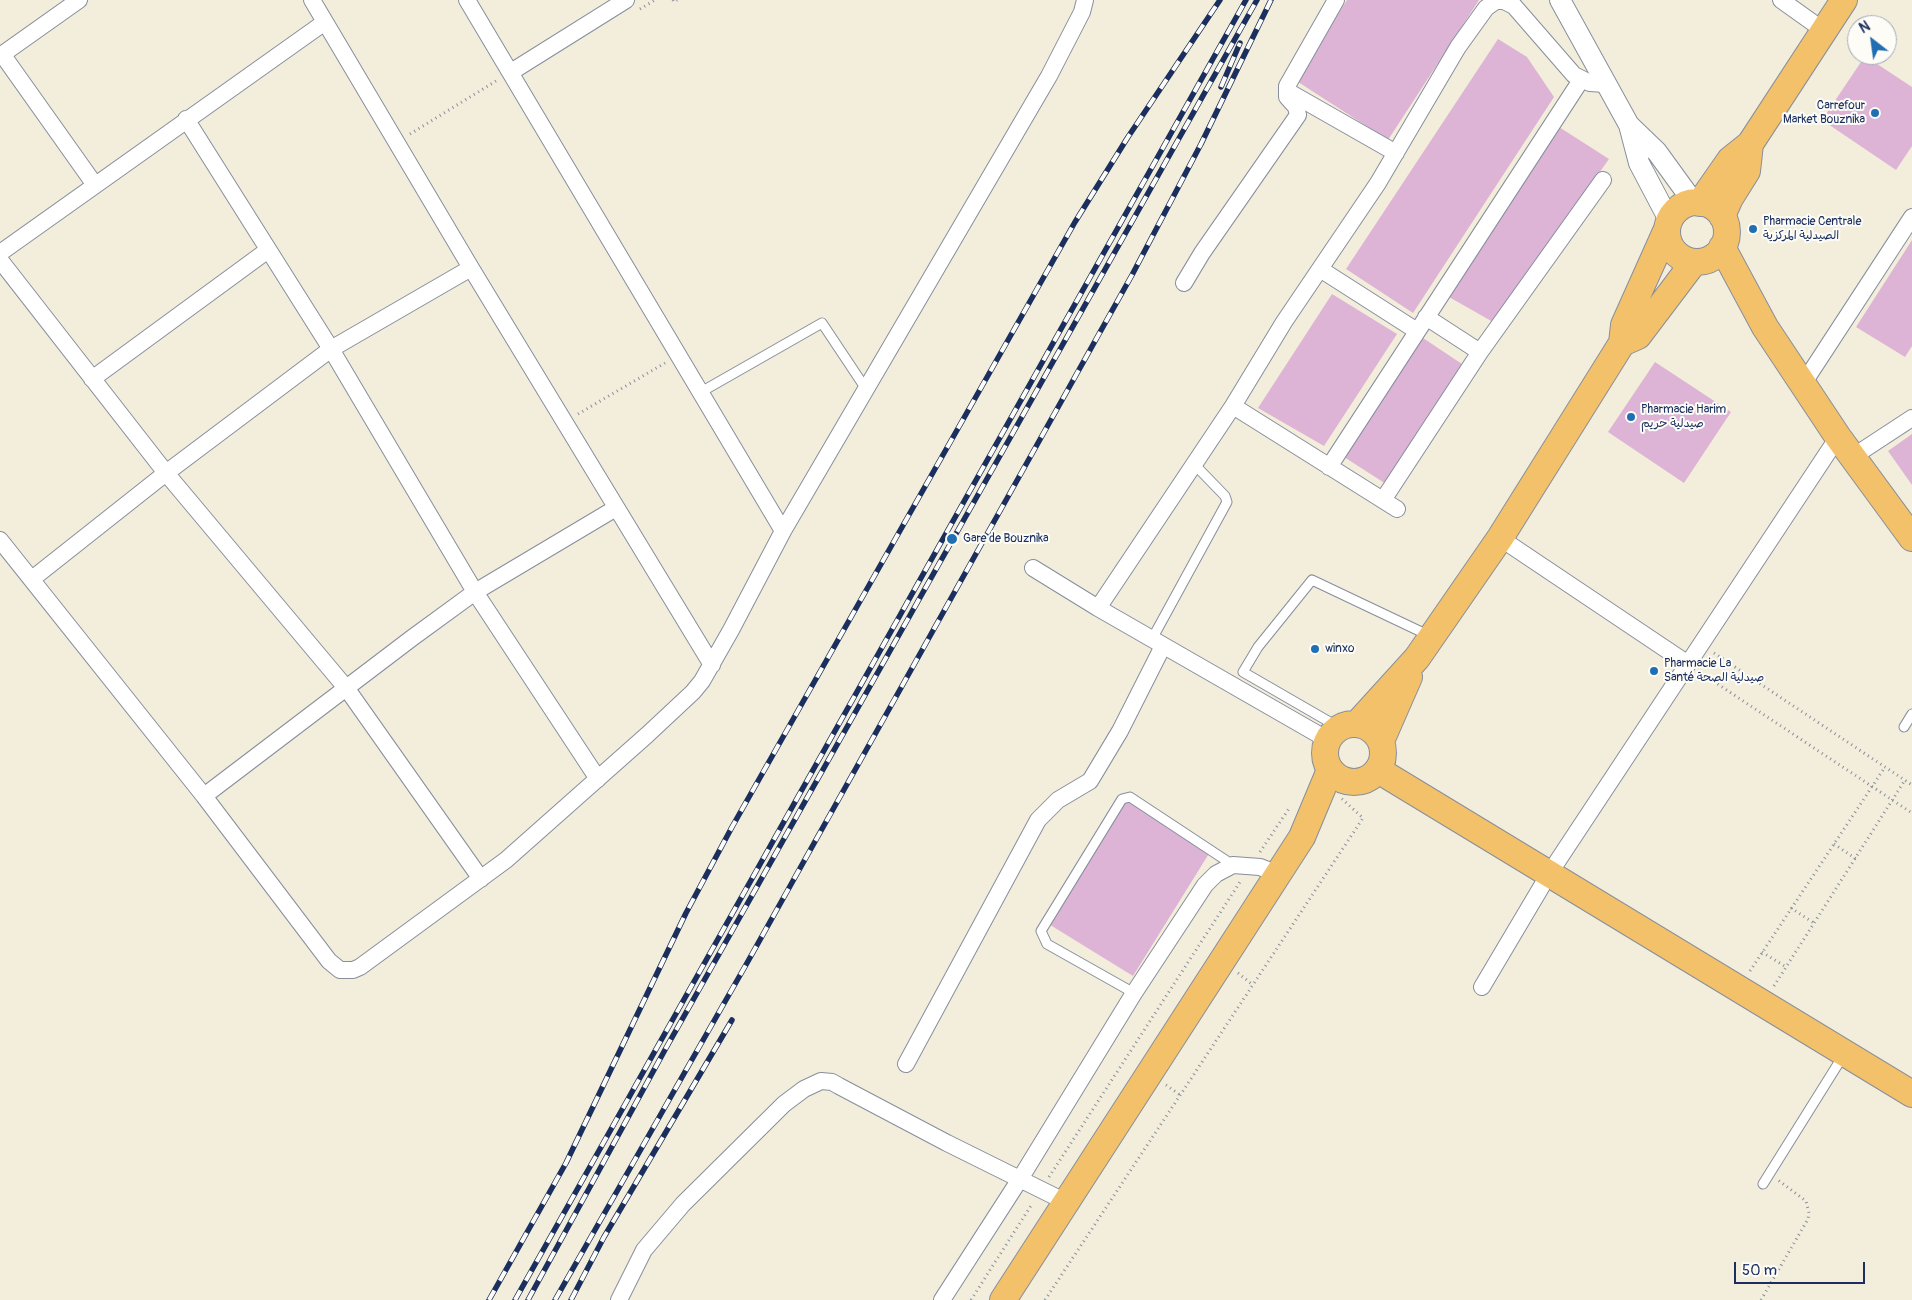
<!DOCTYPE html>
<meta charset="utf-8">
<style>
body{margin:0}
#map{position:relative;width:1912px;height:1300px;overflow:hidden;background:#f3eedb;font-family:Pangolin,sans-serif}
canvas{display:block}
.north{position:absolute;left:1847px;top:15px;width:50px;height:50px;box-sizing:border-box;background:#fdfcf7;border:1px solid #a3aaba;border-radius:50%;rotate:330deg;font-size:14px;font-weight:700;line-height:20px;text-align:center;color:#1b2f5e}
.north::after{content:'';display:block;margin:auto;width:18px;height:22px;background:#1f6fb2;clip-path:polygon(50% 0,100% 100%,50% 72%,0 100%)}
.scale{position:absolute;left:1734px;top:1262px;width:131px;height:22px;box-sizing:border-box;border:2px solid #1b2f5e;border-top:0;padding-left:6px;font-size:15px;line-height:18px;white-space:nowrap;color:#1b2f5e;-webkit-text-stroke:4px #fdfcf7;paint-order:stroke}
</style>
<div id="map">
<canvas width="1912" height="1300"></canvas>
<div class="north">N</div>
<div class="scale">50 m</div>
</div>
<script>
const ctx = document.querySelector('canvas').getContext('2d');
ctx.lineJoin = 'round';
function fillPath(path, color) { ctx.fillStyle = color; ctx.fill(path, 'evenodd'); }
const poly = rows => new Path2D(rows.map(r => 'M' + r).join(''));
function strokePath(path, color, width, dash) { ctx.strokeStyle = color; ctx.lineWidth = width; ctx.lineCap = dash ? 'butt' : 'round'; ctx.setLineDash(dash || []); ctx.stroke(path); }
function label(font, color, halo, rows, align = 'center') {
  ctx.font = font + ' Pangolin,"Playpen Sans Arabic",sans-serif'; ctx.lineWidth = 4; ctx.setLineDash([]); ctx.textBaseline = 'middle'; ctx.strokeStyle = halo; ctx.fillStyle = color; for (const [text, x, y, turn = 0] of rows) {
    ctx.save(); ctx.translate(x, y); ctx.rotate((+turn || 0) * Math.PI / 180); ctx.textAlign = isNaN(turn) ? turn : align; if (halo) ctx.strokeText(text, 0, 0); ctx.fillText(text, 0, 0); ctx.restore();
  }
}
const building = poly([
 [1347,0,1479,0,1388,140,1295,80],
 [1498,39,1527,57,1554,97,1413,313,1346,269],
 [1865,56,1912,87,1912,146,1896,170,1822,120],
 [1559,127,1609,159,1493,322,1449,297],
 [1912,240,1912,346,1905,357,1856,327],
 [1332,294,1397,334,1324,446,1258,408],
 [1420,336,1465,366,1386,484,1341,455],
 [1655,362,1731,412,1684,483,1608,432],
 [1912,434,1912,485,1888,451],
 [1124,799,1210,852,1133,976,1047,923]
]);
const path = poly([
 [673,0,674,2,677,0],
 [640,9,655,0],
 [410,134,496,81],
 [578,414,665,363],
 [1714,653,1912,785],
 [1701,673,1912,813],
 [1834,844,1856,859],
 [1260,852,1290,807],
 [1791,908,1814,923],
 [1762,952,1786,967],
 [1750,971,1885,767],
 [1238,973,1253,985],
 [1774,986,1905,780],
 [1166,1085,1180,1095],
 [1049,1177,1240,882],
 [971,1300,1032,1204],
 [1045,1300,1363,818,1341,798],
 [1761,1300,1808,1219,1809,1213,1806,1201,1778,1180]
]);
const service = poly([
 [701,392,822,323,866,389],
 [1152,639,1227,502,1225,496,1194,464],
 [1904,727,1912,714],
 [1340,728,1243,672,1258,647,1312,580,1430,636],
 [1134,993,1047,944,1041,931,1122,799,1130,797,1233,865],
 [1763,1184,1843,1056]
]);
const minor = poly([
 [312,0,471,268,712,665],
 [467,0,783,531],
 [1781,0,1823,30],
 [2,54,95,185],
 [0,56,79,0],
 [511,72,626,0],
 [1289,92,1396,153],
 [186,119,331,349,475,592,598,779],
 [0,253,325,22],
 [0,260,166,473,347,689,481,879],
 [1320,269,1417,331],
 [1184,283,1202,253,1298,115,1296,107,1287,97,1287,86,1336,0],
 [1426,317,1480,352],
 [92,379,268,250],
 [1803,384,1912,217],
 [1233,406,1397,509],
 [1854,456,1912,418],
 [1329,467,1581,80],
 [1383,500,1480,352,1603,180],
 [1500,538,1688,664],
 [0,540,204,796,329,961,340,970,353,970,360,967,506,860,647,735,693,692,702,681,731,630,783,531,1049,76,1082,12,1085,0],
 [1033,568,1098,608,1328,740],
 [32,579,166,473,331,349,471,268],
 [1098,608,1233,406,1284,322,1378,183,1458,47,1486,8,1496,1,1504,1,1514,6,1574,75,1590,83,1605,84],
 [204,796,412,638,475,592,616,508],
 [1482,987,1549,874,1838,437],
 [906,1064,1038,820,1058,800,1090,781,1120,731,1163,646],
 [619,1300,644,1250,683,1204,784,1104,804,1089,821,1081,832,1082,839,1086,947,1143,1066,1202],
 [942,1300,1020,1179,1134,993,1205,885,1216,874,1233,865,1260,867,1278,874]
]);
const tertiary = poly([
 [1560,0,1629,125,1639,163,1669,220],
 [1629,125,1657,152,1694,203]
]);
const primary = poly([
 '1667 232a30 30 0 1 1 60 0a30 30 0 1 1-60 0Z',
 [1700,203,1730,160,1750,144,1844,0],
 [1722,216,1730,198,1747,171,1750,144],
 [1722,247,1765,327,1838,437,1912,538],
 [1622,343,1638,336,1694,262],
 '1325 753a29 29 0 1 1 58 0a29 29 0 1 1-58 0Z',
 [1357,724,1417,658,1500,538,1622,343,1624,325,1667,229],
 [1381,741,1409,677],
 [1378,770,1912,1094],
 [1003,1300,1302,837,1330,770]
]);
const rail = poly([
 [1221,87,1240,43],
 [489,1300,566,1163,686,913,732,827,1075,222,1128,137,1220,0],
 [515,1300,1246,0],
 [528,1300,666,1048,1257,0],
 [555,1300,747,963,1132,275,1201,144,1271,0],
 [571,1300,604,1237,732,1020]
]);
const markers = [
 [1875,113,5,"#1f6fb2"],
 [1753,229,5,"#1f6fb2"],
 [1631,417,5,"#1f6fb2"],
 [952,539,6,"#1f6fb2"],
 [1315,649,5,"#1f6fb2"],
 [1654,671,5,"#1f6fb2"]
];
const poiNames = [
 ["Carrefour",1865,106,"right"],
 ["Market Bouznika",1865,120,"right"],
 ["Pharmacie Centrale",1763,222],
 ["الصيدلية المركزية",1763,236],
 ["Pharmacie Harim",1641,410],
 ["صيدلية حريم",1641,424],
 ["Gare de Bouznika",963,539],
 ["winxo",1325,649],
 ["Pharmacie La",1664,664],
 ["Santé صيدلية الصحة",1664,678]
];
fillPath(building, '#ddb4d6');
strokePath(service, '#878e9c', 11);
strokePath(minor, '#878e9c', 18);
strokePath(tertiary, '#878e9c', 22);
strokePath(primary, '#878e9c', 28);
strokePath(path, '#878e9c', 3, [1, 4]);
strokePath(service, '#fff', 9);
strokePath(minor, '#fff', 16);
strokePath(tertiary, '#fff', 20);
strokePath(primary, '#f4c16b', 26);
strokePath(rail, '#1b2f5e', 5.5);
strokePath(rail, '#fdfcf7', 4, [11]);
for (const [x, y, r, color] of markers) { const dot = new Path2D(); dot.arc(x, y, r, 0, 2 * Math.PI); ctx.fillStyle = color; ctx.fill(dot); strokePath(dot, '#fdfcf7', 2); }
label('12px', '#1b2f5e', '#fdfcf7', poiNames, 'left');
</script>
